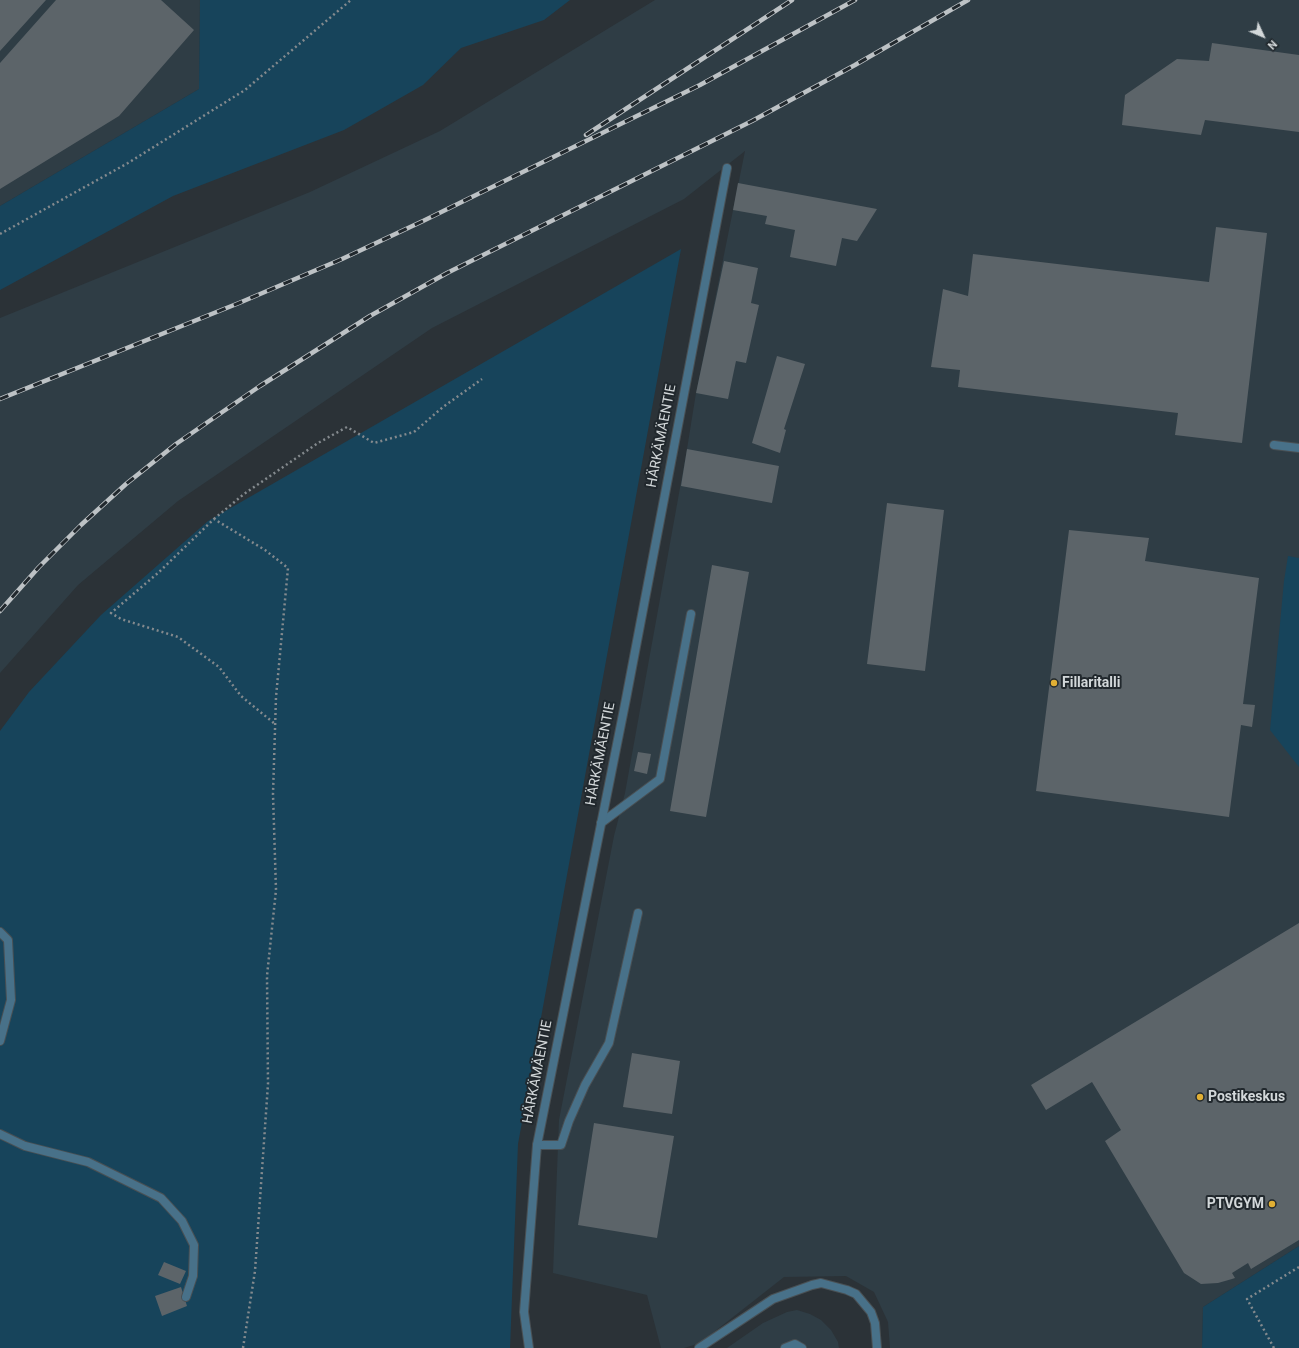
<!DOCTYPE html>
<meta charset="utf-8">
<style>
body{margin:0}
#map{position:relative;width:1299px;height:1348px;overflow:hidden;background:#2b3237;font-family:Roboto,sans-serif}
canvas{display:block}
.north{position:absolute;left:1243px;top:16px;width:40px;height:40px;-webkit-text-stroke:3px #21282d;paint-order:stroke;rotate:134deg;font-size:11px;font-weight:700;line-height:16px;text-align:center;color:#d3d8da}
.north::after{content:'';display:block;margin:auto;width:14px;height:18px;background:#d3d8da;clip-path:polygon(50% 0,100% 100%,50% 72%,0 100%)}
</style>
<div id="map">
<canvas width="1299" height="1348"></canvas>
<div class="north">N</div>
</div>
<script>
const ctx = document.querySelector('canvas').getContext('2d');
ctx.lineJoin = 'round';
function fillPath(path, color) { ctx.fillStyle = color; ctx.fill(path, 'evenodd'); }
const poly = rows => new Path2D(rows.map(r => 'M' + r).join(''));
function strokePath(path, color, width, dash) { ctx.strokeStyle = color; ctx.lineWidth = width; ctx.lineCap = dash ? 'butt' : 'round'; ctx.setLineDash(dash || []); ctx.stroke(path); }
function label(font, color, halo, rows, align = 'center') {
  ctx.font = font + ' Roboto,sans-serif'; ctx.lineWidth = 4; ctx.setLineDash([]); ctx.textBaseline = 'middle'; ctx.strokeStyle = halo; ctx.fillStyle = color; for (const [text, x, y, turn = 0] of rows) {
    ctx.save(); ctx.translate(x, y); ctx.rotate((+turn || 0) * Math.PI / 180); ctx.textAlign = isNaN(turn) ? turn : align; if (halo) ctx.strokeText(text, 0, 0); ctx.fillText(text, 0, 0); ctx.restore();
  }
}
const built = poly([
 [0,0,200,0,199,89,0,206],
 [655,0,1299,0,1299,1246,1203,1307,1202,1348,890,1348,888,1322,874,1292,846,1276,784,1277,700,1343,684,1348,661,1348,647,1295,553,1273,559,1120,614,836,625,793,687,449,696,393,745,151,684,199,432,328,178,501,78,585,0,673,0,318,310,192,440,131],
 [797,1310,810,1314,821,1320,831,1330,838,1342,839,1348,727,1348,763,1323,787,1312]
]);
const green = poly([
 [200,0,570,0,544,20,461,48,423,85,344,130,173,196,0,290,0,206,199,89],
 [681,249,518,1144,510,1348,0,1348,0,731,29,692,101,615,208,521],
 [1288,556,1299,558,1299,767,1270,730,1284,581],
 [1299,1246,1299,1348,1202,1348,1203,1307]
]);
const building = poly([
 [0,0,46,0,0,51],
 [56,0,161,0,194,30,119,116,0,189,0,63],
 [1212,43,1299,55,1299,132,1205,120,1201,135,1122,125,1125,95,1177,59,1209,61],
 [738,183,877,209,857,241,842,238,836,266,790,257,795,230,765,224,767,216,733,210],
 [1216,227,1267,233,1242,443,1175,435,1178,413,958,387,960,370,931,367,943,289,968,296,973,254,1209,282],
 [724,261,758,268,751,303,759,305,746,363,736,361,728,399,696,393],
 [777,356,805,364,784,429,786,430,780,453,752,443],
 [687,449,779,466,772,503,681,486],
 [887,503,944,510,925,671,867,664],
 [1069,530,1149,538,1145,561,1259,578,1243,704,1255,705,1252,727,1241,725,1229,817,1036,791],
 [712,565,749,572,706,817,670,811],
 [638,752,651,754,647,774,634,771],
 [1299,923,1299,1240,1251,1269,1248,1263,1232,1273,1235,1278,1232,1279,1218,1283,1201,1284,1184,1273,1105,1141,1121,1130,1092,1082,1046,1110,1031,1085],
 [632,1053,680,1061,672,1114,623,1107],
 [594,1123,674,1136,657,1238,578,1225],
 [164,1262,186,1271,180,1284,158,1275],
 [181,1287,187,1306,162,1316,155,1296]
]);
const path = poly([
 [0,234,128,163,245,90,351,0],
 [214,519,244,494,318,443,347,427,374,443,414,432,443,407,482,379],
 [243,1348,255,1271,268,1084,267,976,276,890,273,794,276,697,288,568,265,550,214,519,158,573,111,613,121,619,178,637,219,667,241,696,275,724],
 [1274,1348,1247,1299,1299,1267]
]);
const service = poly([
 [1274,445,1299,448],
 [601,823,660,779,691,614],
 [0,1134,25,1146,88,1162,161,1198,182,1221,194,1245,193,1276,186,1297],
 [537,1145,561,1145,569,1121,585,1085,609,1043,638,913],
 [785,1348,795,1344,802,1348]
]);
const minor = poly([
 [0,932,8,940,11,1000,0,1041],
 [529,1348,524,1312,537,1145,626,699,727,168],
 [699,1348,773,1299,812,1285,821,1283,847,1290,856,1294,871,1312,875,1323,877,1348]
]);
const rail = poly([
 [586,135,792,0],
 [0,399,239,303,342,259,423,221,700,85,855,0],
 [0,611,39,567,81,525,126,484,176,444,260,386,370,316,447,273,752,121,855,65,968,0]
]);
const markers = [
 [1054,683,4,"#e1af34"],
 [1200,1097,4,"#e1af34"],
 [1272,1204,4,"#e1af34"]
];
const streetNames = [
 ["HÄRKÄMÄENTIE",662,436,-79],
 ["HÄRKÄMÄENTIE",601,754,-79],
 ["HÄRKÄMÄENTIE",538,1072,-79]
];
const poiNames = [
 ["Fillaritalli",1062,683],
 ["Postikeskus",1208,1097],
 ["PTVGYM",1264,1204,"right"]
];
fillPath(built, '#2f3d45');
fillPath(green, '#17445b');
fillPath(building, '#5c6469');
strokePath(service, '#495054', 10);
strokePath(minor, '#495054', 10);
strokePath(path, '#848a8e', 2.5, [2, 3]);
strokePath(service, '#487189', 8);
strokePath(minor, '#487189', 8);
strokePath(rail, '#bdc2c5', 4.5);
strokePath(rail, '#21282d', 3, [9]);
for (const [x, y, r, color] of markers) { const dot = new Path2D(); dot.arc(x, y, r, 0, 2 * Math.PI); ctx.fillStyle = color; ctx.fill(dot); strokePath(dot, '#21282d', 1.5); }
label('14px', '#d3d8da', '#21282d', streetNames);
label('bold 14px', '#d3d8da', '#21282d', poiNames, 'left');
</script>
